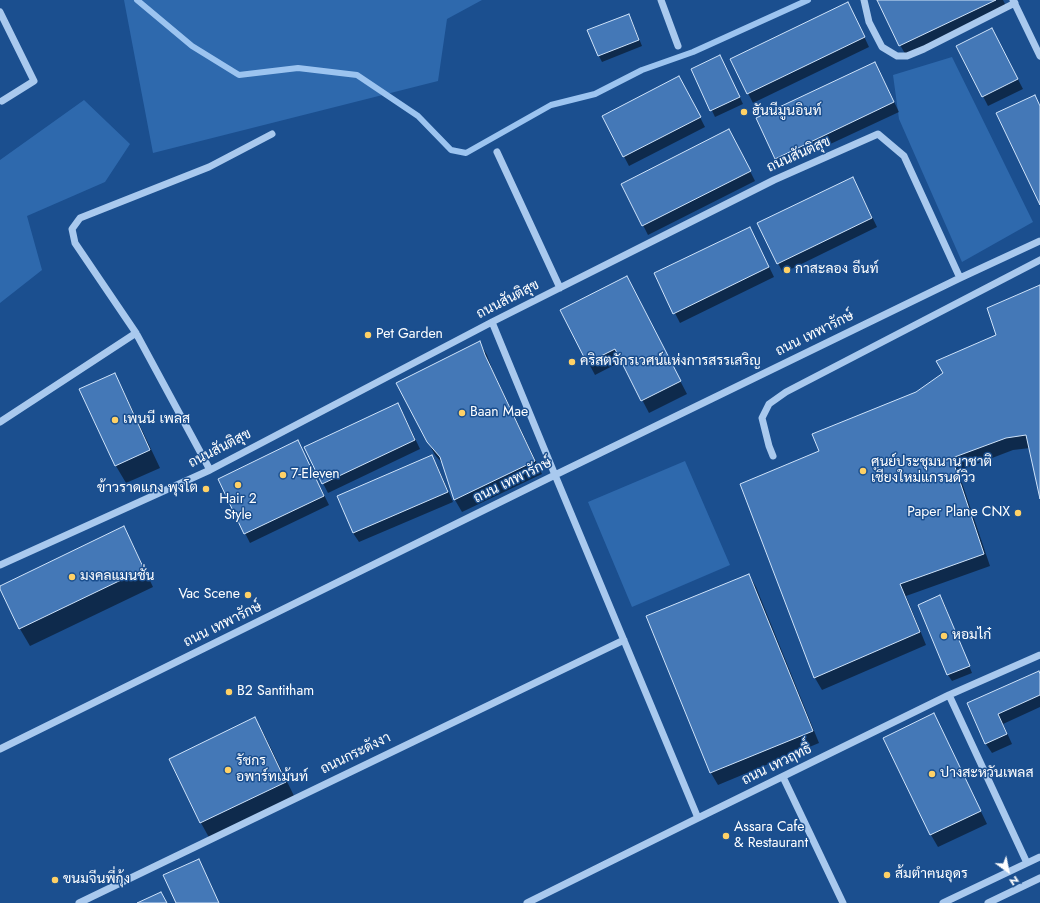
<!DOCTYPE html>
<meta charset="utf-8">
<style>
body{margin:0}
#map{position:relative;width:1040px;height:903px;overflow:hidden;background:#1b4f8f;font-family:Jost,sans-serif}
canvas{display:block}
.north{position:absolute;left:988px;top:851px;width:40px;height:40px;-webkit-text-stroke:3px #1b4f8f;paint-order:stroke;rotate:147deg;font-size:11px;font-weight:700;line-height:16px;text-align:center;color:#fff}
.north::after{content:'';display:block;margin:auto;width:14px;height:18px;background:#fff;clip-path:polygon(50% 0,100% 100%,50% 72%,0 100%)}
</style>
<div id="map">
<canvas width="1040" height="903"></canvas>
<div class="north">N</div>
</div>
<script>
const ctx = document.querySelector('canvas').getContext('2d');
ctx.lineJoin = 'round';
function fillPath(path, color) { ctx.fillStyle = color; ctx.fill(path, 'evenodd'); }
const poly = rows => new Path2D(rows.map(r => 'M' + r).join(''));
function strokePath(path, color, width, dash) { ctx.strokeStyle = color; ctx.lineWidth = width; ctx.lineCap = dash ? 'butt' : 'round'; ctx.setLineDash(dash || []); ctx.stroke(path); }
function label(font, color, halo, rows, align = 'center') {
  ctx.font = font + ' Jost,Sarabun,sans-serif'; ctx.lineWidth = 3; ctx.setLineDash([]); ctx.textBaseline = 'middle'; ctx.strokeStyle = halo; ctx.fillStyle = color; for (const [text, x, y, turn = 0] of rows) {
    ctx.save(); ctx.translate(x, y); ctx.rotate((+turn || 0) * Math.PI / 180); ctx.textAlign = isNaN(turn) ? turn : align; if (halo) ctx.strokeText(text, 0, 0); ctx.fillText(text, 0, 0); ctx.restore();
  }
}
const green = poly([
 [124,0,482,0,447,19,438,81,153,153],
 [952,57,1033,222,962,262,899,119,893,75],
 [84,100,130,144,105,182,27,216,42,270,0,303,0,160],
 [685,461,730,565,632,607,588,502]
]);
const shadow = poly([
 [878,0,1003,0,1008,10,907,57,900,45],
 [853,13,869,47,753,103,731,60],
 [629,15,632,21,642,46,602,62,599,56,589,31],
 [997,39,1023,89,988,106,958,47],
 [720,56,743,104,715,117,692,69],
 [875,63,899,112,781,167,776,158],
 [684,86,705,127,629,166,603,116],
 [734,139,755,181,648,235,643,225],
 [858,188,877,227,783,273,778,263],
 [755,238,774,277,680,323,655,274],
 [1040,286,1040,494,1030,448,1013,450,958,471,990,566,906,596,926,645,822,690,815,678,741,485,820,451,917,393,997,336],
 [633,290,687,394,649,413,622,361,595,375,561,311],
 [480,343,487,355,492,369,542,474,462,512,455,500,443,464,435,455,428,442],
 [114,374,124,392,160,468,126,483,116,466,81,390],
 [403,413,420,449,328,493,305,448],
 [298,442,329,505,250,543,245,533],
 [431,456,437,465,453,502,359,542,353,533,338,497],
 [123,527,133,545,153,587,30,646,20,629,0,587],
 [749,575,756,587,819,743,718,785,711,773,647,617],
 [940,596,944,603,972,673,952,681,948,675,919,605],
 [1040,675,1040,707,1003,724,1012,744,992,753,986,744,968,704],
 [255,718,265,736,296,800,211,841,201,823,170,760],
 [940,727,987,824,938,847,931,835,884,738],
 [199,860,204,870,219,903,177,903]
]);
const stream = poly([
 [137,0,192,46,239,75,298,68,357,75,418,116,451,150,466,153,551,105,595,94,642,70,693,52,808,0]
]);
const building = poly([
 [877,0,996,0,899,46,877,0],
 [848,2,865,37,747,94,730,59,848,2],
 [629,14,639,40,598,56,587,30,629,14],
 [992,28,1018,79,982,97,956,46,992,28],
 [720,55,740,97,710,111,691,69,720,55],
 [875,62,894,102,775,159,756,118,875,62],
 [679,76,701,117,623,157,602,116,679,76],
 [1035,95,1040,106,1040,205,996,113,1035,95],
 [729,129,751,171,642,226,621,184,729,129],
 [853,177,872,218,777,264,757,223,853,177],
 [750,227,769,267,673,314,654,273,750,227],
 [627,276,681,381,641,401,615,349,587,363,560,310,627,276],
 [1040,285,1040,499,1026,435,1006,438,952,458,984,554,900,584,920,632,814,678,740,484,819,451,812,434,916,392,943,373,936,361,996,335,987,308,1040,285],
 [480,341,485,355,535,461,454,500,440,457,427,442,396,383,480,341],
 [115,373,150,450,115,466,79,389,115,373],
 [398,403,415,440,322,484,304,447,398,403],
 [298,440,324,496,244,534,218,479,298,440],
 [432,455,448,492,353,533,337,496,432,455],
 [124,526,144,569,19,629,0,589,0,586,124,526],
 [749,574,813,731,710,773,646,616,749,574],
 [940,595,970,666,947,675,918,605,940,595],
 [1039,671,1040,674,1040,695,998,714,1007,734,985,744,967,703,1039,671],
 [934,713,981,811,930,835,883,738,934,713],
 [255,717,286,782,200,823,169,759,255,717],
 [199,859,219,903,176,903,163,875,199,859],
 [161,892,167,903,137,903,161,892]
]);
const minor = poly([
 [661,0,678,46],
 [864,0,869,22,882,47,897,56,907,56,924,49,1015,3],
 [1013,0,1040,56],
 [0,12,34,81,2,101],
 [497,152,560,288],
 [492,322,555,475,698,818],
 [0,422,136,333],
 [773,456,769,446,762,418,769,404,786,392,1040,260],
 [210,470,136,333,75,243,72,229,80,218,209,167,272,134],
 [0,565,210,470,492,322,774,180,878,134,904,156,960,278],
 [949,695,1027,863],
 [0,749,555,475,960,278,1040,241],
 [783,777,843,903],
 [79,903,624,640],
 [527,903,698,818,949,695,1040,655],
 [943,903,1040,857],
 [988,903,1040,878]
]);
const markers = [
 [744,112,4,"#ffd166"],
 [787,270,4,"#ffd166"],
 [368,335,4,"#ffd166"],
 [572,362,4,"#ffd166"],
 [462,413,4,"#ffd166"],
 [115,420,4,"#ffd166"],
 [863,471,4,"#ffd166"],
 [283,475,4,"#ffd166"],
 [238,485,4,"#ffd166"],
 [206,489,4,"#ffd166"],
 [1018,513,4,"#ffd166"],
 [72,577,4,"#ffd166"],
 [248,595,4,"#ffd166"],
 [944,636,4,"#ffd166"],
 [229,692,4,"#ffd166"],
 [228,770,4,"#ffd166"],
 [932,774,4,"#ffd166"],
 [726,836,4,"#ffd166"],
 [887,875,4,"#ffd166"],
 [55,880,4,"#ffd166"]
];
const poiNames = [
 ["ฮันนีมูนอินท์",752,112],
 ["กาสะลอง อีนท์",795,270],
 ["Pet Garden",376,335],
 ["คริสตจักรเวศน์แห่งการสรรเสริญ",580,362],
 ["Baan Mae",470,413],
 ["เพนนี เพลส",123,420],
 ["ศูนย์ประชุมนานาชาติ",871,463],
 ["เชียงใหม่แกรนด์วิว",871,479],
 ["7-Eleven",291,475],
 ["ข้าวราดแกง พุงโต",198,489,"right"],
 ["Hair 2",238,500,"center"],
 ["Style",238,516,"center"],
 ["Paper Plane CNX",1010,513,"right"],
 ["มงคลแมนชั่น",80,577],
 ["Vac Scene",240,595,"right"],
 ["หอมไก๋",952,636],
 ["B2 Santitham",237,692],
 ["รัชกร",236,762],
 ["อพาร์ทเม้นท์",236,778],
 ["ปางสะหวันเพลส",940,774],
 ["Assara Cafe",734,828],
 ["& Restaurant",734,844],
 ["ส้มตำฅนอุดร",895,875],
 ["ขนมจีนพี่กุ้ง",63,880]
];
const streetNames = [
 ["ถนนสันติสุข",799,155,-24],
 ["ถนนสันติสุข",508,300,-27],
 ["ถนน เทพารักษ์",815,334,-26],
 ["ถนนสันติสุข",220,449,-27],
 ["ถนน เทพารักษ์",513,481,-26],
 ["ถนน เทพารักษ์",223,625,-26],
 ["ถนนกระดังงา",356,754,-26],
 ["ถนน เทวฤทธิ์",777,765,-26]
];
fillPath(green, '#2e69ad');
fillPath(shadow, '#0007');
strokePath(stream, '#9cc4f0', 6);
fillPath(building, '#4478b7');
strokePath(building, '#cfe3fa', 1);
strokePath(minor, '#a9c9ee', 7);
for (const [x, y, r, color] of markers) { const dot = new Path2D(); dot.arc(x, y, r, 0, 2 * Math.PI); ctx.fillStyle = color; ctx.fill(dot); strokePath(dot, '#1b4f8f', 1.5); }
label('14px', '#fff', '#1b4f8f', poiNames, 'left');
label('14px', '#fff', '#1b4f8f', streetNames);
</script>
